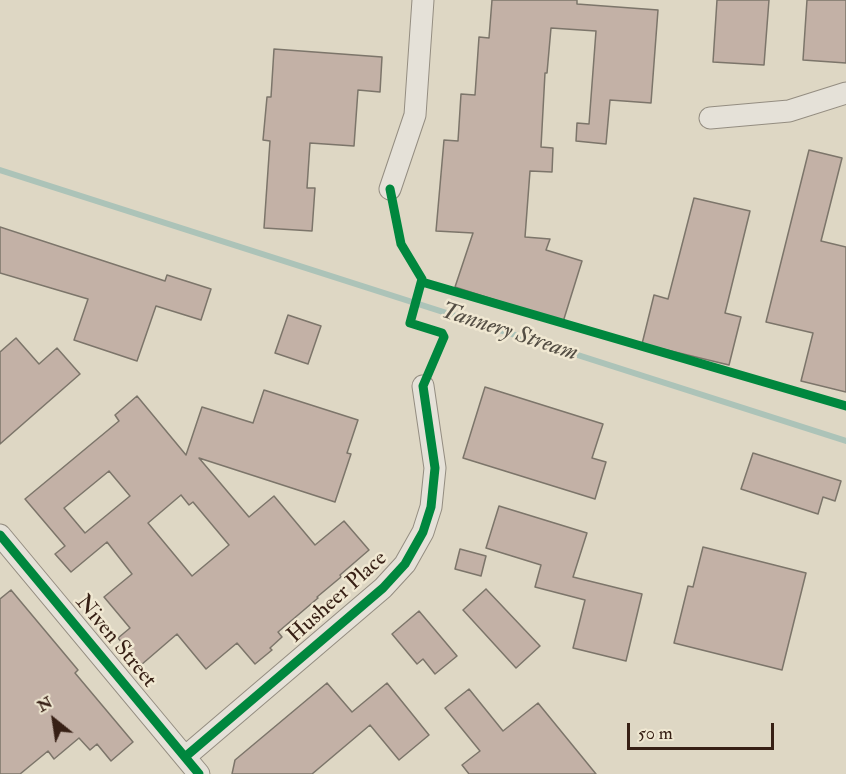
<!DOCTYPE html>
<style>
body{margin:0}
#map{position:relative;width:846px;height:774px;overflow:hidden;background:#ded7c4;font-family:"IM FELL Double Pica",serif}
canvas{display:block}
.north{position:absolute;left:24px;top:690px;width:60px;height:60px;-webkit-text-stroke:4px #f0e8d2;paint-order:stroke;rotate:330deg;font-size:16px;font-weight:700;line-height:24px;text-align:center;color:#372015}
.north::after{content:'';display:block;margin:auto;width:21px;height:27px;background:#372015;clip-path:polygon(50% 0,100% 100%,50% 72%,0 100%)}
.scale{position:absolute;left:627px;top:723px;width:147px;height:27px;box-sizing:border-box;border:3px solid #372015;border-top:0;padding-left:8px;font-size:18px;line-height:21px;white-space:nowrap;color:#372015;-webkit-text-stroke:4px #f0e8d2;paint-order:stroke}
</style>
<div id="map">
<canvas width="846" height="774"></canvas>
<div class="north">N</div>
<div class="scale">50 m</div>
</div>
<script>
const ctx = document.querySelector('canvas').getContext('2d');
ctx.lineJoin = 'round';
const poly = rows => new Path2D(rows.map(r => 'M' + r).join(''));
function strokePath(path, color, width, dash) { ctx.strokeStyle = color; ctx.lineWidth = width; ctx.lineCap = dash ? 'butt' : 'round'; ctx.setLineDash(dash || []); ctx.stroke(path); }
function fillPath(path, color) { ctx.fillStyle = color; ctx.fill(path, 'evenodd'); }
function label(font, color, halo, rows, align = 'center') {
  ctx.font = font + ' "IM FELL Double Pica",serif'; ctx.lineWidth = 5; ctx.setLineDash([]); ctx.textBaseline = 'middle'; ctx.strokeStyle = halo; ctx.fillStyle = color; for (const [text, x, y, turn = 0] of rows) {
    ctx.save(); ctx.translate(x, y); ctx.rotate((+turn || 0) * Math.PI / 180); ctx.textAlign = isNaN(turn) ? turn : align; if (halo) ctx.strokeText(text, 0, 0); ctx.fillText(text, 0, 0); ctx.restore();
  }
}
const stream = poly([
 [0,170,846,441]
]);
const building = poly([
 [492,0,577,0,577,4,658,10,651,103,610,100,606,144,576,141,577,123,589,124,596,31,551,28,547,73,545,73,541,147,553,148,552,172,530,171,525,237,550,239,546,250,582,261,563,322,455,287,473,233,436,231,444,140,458,141,461,94,475,95,479,37,489,38,492,0],
 [717,0,769,0,764,65,713,62,717,0],
 [807,0,846,0,846,63,803,60,807,0],
 [274,49,382,57,380,92,358,90,354,146,310,143,307,188,315,188,312,231,264,228,270,141,263,140,267,97,271,97,274,49],
 [809,150,842,158,821,241,846,247,846,392,801,381,813,333,766,322,809,150],
 [694,198,750,211,725,313,741,317,729,365,642,344,654,295,668,299,694,198],
 [0,227,165,281,167,275,211,289,201,320,156,306,137,361,74,340,88,299,0,273,0,227],
 [288,315,321,326,308,364,275,353,288,315],
 [16,338,39,364,57,348,80,374,0,444,0,352,16,338],
 [485,387,603,424,592,458,606,462,595,499,463,458,485,387],
 [264,390,358,420,347,453,351,454,335,502,199,458,249,517,274,496,315,545,344,521,369,550,340,575,341,577,317,597,318,598,278,632,282,637,270,648,272,650,255,664,237,643,206,669,177,634,141,665,118,638,130,628,104,597,132,574,107,542,71,572,55,554,65,546,25,499,119,421,115,415,137,396,186,455,202,407,253,423,264,390],
 [109,471,130,496,85,533,64,508,109,471],
 [181,495,189,505,193,502,229,545,192,576,148,523,181,495],
 [753,453,841,481,835,501,823,497,818,514,741,489,753,453],
 [499,506,587,533,573,577,642,594,626,661,573,648,585,600,535,587,541,565,486,548,499,506],
 [703,547,806,573,782,670,674,643,688,586,693,587,703,547],
 [460,549,486,556,481,576,455,569,460,549],
 [486,589,540,646,516,668,463,610,486,589],
 [11,590,78,670,75,673,133,742,111,761,97,744,90,750,79,738,54,759,48,751,20,774,0,774,0,599,11,590],
 [419,611,457,656,435,674,423,659,417,664,392,634,419,611],
 [327,683,352,712,387,683,429,735,399,760,370,725,312,774,232,774,235,760,327,683],
 [469,689,503,731,538,703,596,774,469,774,462,765,480,751,445,708,469,689]
]);
const street = poly([
 [710,118,789,111,846,93],
 [390,189,415,115,423,0],
 [0,535,199,774],
 [185,757,383,588,405,564,423,532,431,507,435,468,423,386]
]);
const cycleway = poly([
 [422,282,846,406],
 [0,535,199,774],
 [185,757,383,588,405,564,423,532,431,507,435,468,423,386,444,337,442,333,410,323,422,279,401,244,390,189]
]);
const streetNames = [
 ["Husheer Place",338,598,-42],
 ["Niven Street",115,642,50]
];
const waterNames = [
 ["Tannery Stream",509,333,18]
];
strokePath(stream, '#acc3b8', 6);
fillPath(building, '#c3b1a6');
strokePath(building, '#7c756a', 1.5);
strokePath(street, '#948d81', 23);
strokePath(street, '#e5e1d8', 21);
strokePath(cycleway, '#00873e', 9);
label('22px', '#372015', '#f0e8d2', streetNames);
label('italic 24px', '#544e44', '#f0e8d2', waterNames);
</script>
